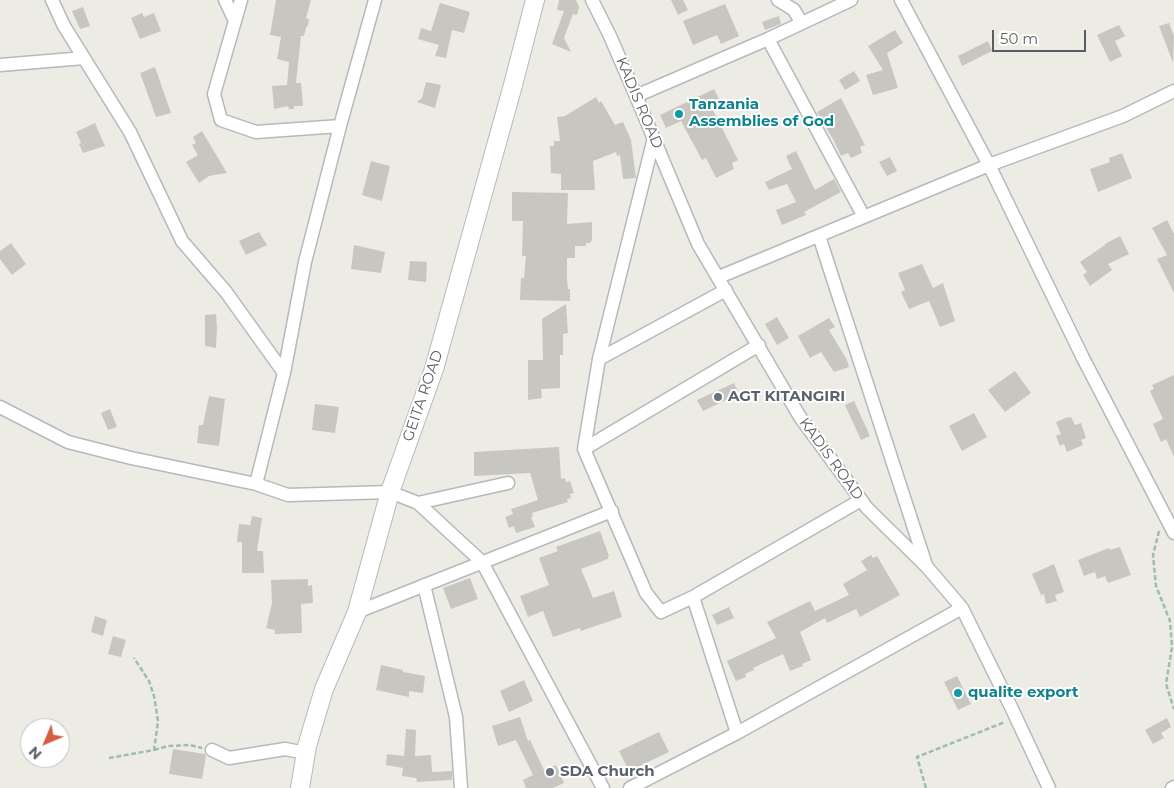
<!DOCTYPE html>
<style>
body{margin:0}
#map{position:relative;width:1174px;height:788px;overflow:hidden;background:#edece4;font-family:Montserrat,sans-serif}
canvas{display:block}
.north{position:absolute;left:20px;top:718px;width:50px;height:50px;box-sizing:border-box;background:#fff;border:1px solid #bebfc1;border-radius:50%;rotate:225deg;font-size:14px;font-weight:700;line-height:20px;text-align:center;color:#5c5e63}
.north::after{content:'';display:block;margin:auto;width:18px;height:22px;background:#d45e42;clip-path:polygon(50% 0,100% 100%,50% 72%,0 100%)}
.scale{position:absolute;left:992px;top:30px;width:94px;height:22px;box-sizing:border-box;border:2px solid #5c5e63;border-top:0;padding-left:6px;font-size:15px;line-height:18px;white-space:nowrap;color:#5c5e63;-webkit-text-stroke:4px #fff;paint-order:stroke}
</style>
<div id="map">
<canvas width="1174" height="788"></canvas>
<div class="north">N</div>
<div class="scale">50 m</div>
</div>
<script>
const ctx = document.querySelector('canvas').getContext('2d');
ctx.lineJoin = 'round';
function fillPath(path, color) { ctx.fillStyle = color; ctx.fill(path, 'evenodd'); }
const poly = rows => new Path2D(rows.map(r => 'M' + r).join(''));
function strokePath(path, color, width, dash) { ctx.strokeStyle = color; ctx.lineWidth = width; ctx.lineCap = dash ? 'butt' : 'round'; ctx.setLineDash(dash || []); ctx.stroke(path); }
function label(font, color, halo, rows, align = 'center') {
  ctx.font = font + ' Montserrat,sans-serif'; ctx.lineWidth = 4; ctx.setLineDash([]); ctx.textBaseline = 'middle'; ctx.strokeStyle = halo; ctx.fillStyle = color; for (const [text, x, y, turn = 0] of rows) {
    ctx.save(); ctx.translate(x, y); ctx.rotate((+turn || 0) * Math.PI / 180); ctx.textAlign = isNaN(turn) ? turn : align; if (halo) ctx.strokeText(text, 0, 0); ctx.fillText(text, 0, 0); ctx.restore();
  }
}
const building = poly([
 [276,0,311,0,306,18,309,19,308,25,306,28,304,36,301,36,296,83,301,83,303,106,294,106,294,109,289,109,288,106,274,109,272,86,287,85,289,62,277,59,281,37,270,35],
 [559,0,576,0,579,7,577,15,573,14,564,38,571,52,552,44,564,11,557,10],
 [671,0,683,0,688,10,678,15],
 [440,3,470,12,464,33,452,30,446,58,435,56,439,45,418,39,421,28,431,31],
 [725,4,739,36,721,44,717,35,693,45,683,21],
 [83,7,90,26,80,29,72,11],
 [142,13,144,17,154,13,161,31,140,39,131,18],
 [779,16,781,24,765,30,762,22],
 [1169,23,1174,36,1173,63,1159,26],
 [1119,25,1125,36,1115,41,1122,56,1110,62,1097,35],
 [895,30,903,43,887,53,898,88,873,95,866,75,883,70,868,46],
 [988,41,992,51,962,66,958,56],
 [155,67,171,113,156,117,140,73],
 [854,71,860,81,845,90,839,80],
 [426,82,441,85,435,108,417,102,422,98],
 [714,89,719,99,710,104,738,160,732,163,734,169,716,178,706,158,702,160,681,121,666,128,660,115],
 [596,97,599,103,601,101,615,125,623,122,631,140,636,178,623,179,620,155,617,156,616,152,593,161,595,190,561,190,561,174,551,173,550,146,554,146,554,141,560,141,557,117,565,116],
 [841,98,865,145,860,147,862,153,851,158,848,153,841,156,834,141,817,112],
 [95,123,105,146,83,153,79,144,81,143,76,132],
 [202,131,227,173,209,176,199,183,186,162,198,155,192,145,196,143,193,137],
 [796,151,815,190,834,179,841,192,804,212,806,215,782,225,776,210,796,202,787,184,769,190,765,182,792,169,786,156],
 [1122,153,1132,178,1098,192,1090,169,1110,162,1109,158],
 [890,157,897,171,887,176,879,162],
 [371,161,390,166,382,201,362,195],
 [512,192,568,193,567,224,592,222,592,240,590,243,586,243,586,246,575,246,575,258,567,258,567,279,568,289,570,289,570,301,520,300,521,278,524,278,526,256,522,256,523,221,512,221],
 [1167,220,1174,234,1174,293,1157,259,1167,255,1152,228],
 [259,232,267,245,246,255,239,241],
 [1120,236,1129,254,1108,264,1112,270,1090,286,1083,275,1087,272,1080,262,1105,245,1105,244],
 [11,243,26,264,12,275,0,259,0,251],
 [354,245,385,252,381,273,351,269],
 [410,261,427,262,426,282,408,280],
 [922,264,933,288,943,283,955,321,940,327,929,301,909,309,901,292,905,290,898,273],
 [566,304,568,333,563,334,563,355,560,355,560,388,541,389,542,398,528,400,528,360,543,360,542,319],
 [216,314,217,328,216,348,205,346,205,315],
 [777,317,789,338,777,345,765,324],
 [829,318,835,327,829,330,847,360,849,367,834,372,821,352,810,358,798,336],
 [1015,371,1031,393,1005,412,988,390],
 [1174,375,1174,457,1166,439,1161,442,1153,424,1163,419,1150,391,1154,389,1152,385],
 [734,383,739,394,703,411,697,400],
 [209,396,225,399,219,446,197,443,199,425,203,425],
 [854,401,870,436,861,440,845,405],
 [315,404,339,407,335,433,312,430],
 [110,409,117,427,108,430,101,413],
 [974,413,987,437,962,451,949,426],
 [1068,417,1069,418,1071,417,1075,425,1081,423,1086,438,1081,440,1083,445,1067,452,1064,444,1060,446,1056,436,1061,434,1056,422],
 [559,447,561,479,565,478,566,482,570,481,574,493,570,494,571,498,567,499,568,502,532,513,533,516,531,517,535,527,516,533,514,526,509,528,505,517,513,514,511,509,538,500,530,473,474,476,474,452],
 [252,516,262,518,257,551,263,551,264,573,242,573,242,542,237,542,239,524,250,525],
 [600,531,609,556,608,556,608,559,581,569,593,598,614,591,622,617,581,631,580,628,553,637,543,611,528,617,520,596,549,585,539,558,558,551,556,547],
 [1120,547,1131,575,1108,583,1105,576,1097,579,1095,572,1084,576,1078,560,1109,548,1110,550],
 [871,555,873,558,877,556,900,595,860,617,856,609,827,623,825,618,800,632,811,660,802,664,803,666,790,671,783,654,753,668,754,670,745,674,746,677,736,681,727,661,776,638,767,622,810,601,815,611,849,595,843,584,867,570,861,561],
 [1054,564,1064,592,1055,595,1057,601,1046,604,1044,594,1041,595,1032,574],
 [470,578,478,599,451,609,443,588],
 [308,579,308,586,312,585,313,603,301,604,302,633,275,634,275,630,266,628,272,603,271,580],
 [729,607,734,618,717,625,712,615],
 [95,616,107,620,103,636,91,632],
 [113,636,126,640,121,657,108,654],
 [381,665,403,670,403,672,425,676,423,693,409,691,409,697,376,690],
 [957,676,971,704,958,710,944,682],
 [524,680,533,701,509,712,500,691],
 [520,717,528,741,530,740,544,770,556,765,564,783,553,788,526,788,523,780,533,775,516,740,498,746,492,726],
 [1167,718,1171,727,1161,733,1164,738,1153,744,1145,730],
 [406,729,416,730,415,756,431,755,432,772,452,771,452,780,417,782,416,778,402,776,403,768,386,765,387,754,404,756],
 [659,732,669,752,629,771,619,751],
 [173,749,205,754,206,756,202,779,169,774]
]);
const path = poly([
 [1159,531,1153,555,1156,586,1170,621,1172,647,1166,684,1174,709],
 [154,750,168,746,190,745,202,748],
 [109,758,154,750,158,721,154,696,149,681,134,658],
 [926,788,917,757,1005,722]
]);
const minor = poly([
 [52,0,64,26,130,132,182,241,226,292,284,373],
 [225,0,235,21],
 [241,0,214,94,221,120,256,132,340,126],
 [592,0,610,36,636,96,698,244,800,417,867,508,927,567,962,608,1012,709,1049,788],
 [778,0,794,10,801,22],
 [901,0,989,165,1083,358,1174,533],
 [768,39,864,217],
 [0,65,84,58],
 [636,96,768,39,851,0],
 [654,138,599,359,584,449,646,593,661,612,693,597,861,500],
 [819,236,926,565],
 [719,277,989,165,1123,116,1174,91],
 [599,359,726,290],
 [0,407,68,442,131,458,256,484,288,495,390,492,418,503,482,562,603,788],
 [584,449,759,345],
 [256,484,284,373,305,262,340,126,375,0],
 [418,503,508,483],
 [424,585,456,717,461,788],
 [693,597,737,733],
 [357,612,612,511],
 [212,750,229,758,285,749,306,753],
 [630,788,737,733,962,608],
 [1172,788,1174,787]
]);
const secondary = poly([
 [300,788,307,746,324,689,357,612,390,492,434,369,513,85,535,0]
]);
const markers = [
 [679,114,5,"#0f9aa8"],
 [718,397,5,"#6b7280"],
 [958,693,5,"#0f9aa8"],
 [550,772,5,"#6b7280"]
];
const streetNames = [
 ["KADIS ROAD",639,103,67],
 ["GEITA ROAD",423,396,-71],
 ["KADIS ROAD",831,459,54]
];
const cultureNames = [
 ["Tanzania",689,105],
 ["Assemblies of God",689,122],
 ["qualite export",968,693]
];
const worshipNames = [
 ["AGT KITANGIRI",728,397],
 ["SDA Church",560,772]
];
fillPath(building, '#c8c6c1');
strokePath(minor, '#b6b8bc', 15);
strokePath(secondary, '#b7b9be', 20);
strokePath(path, '#9cbfaa', 2.5, [5, 2.5]);
strokePath(minor, '#fff', 12);
strokePath(secondary, '#fff', 18);
for (const [x, y, r, color] of markers) { const dot = new Path2D(); dot.arc(x, y, r, 0, 2 * Math.PI); ctx.fillStyle = color; ctx.fill(dot); strokePath(dot, '#fff', 2); }
label('15px', '#5c5e63', '#fff', streetNames);
label('bold 15px', '#0d838f', '#fff', cultureNames, 'left');
label('bold 15px', '#5b616d', '#fff', worshipNames, 'left');
</script>
